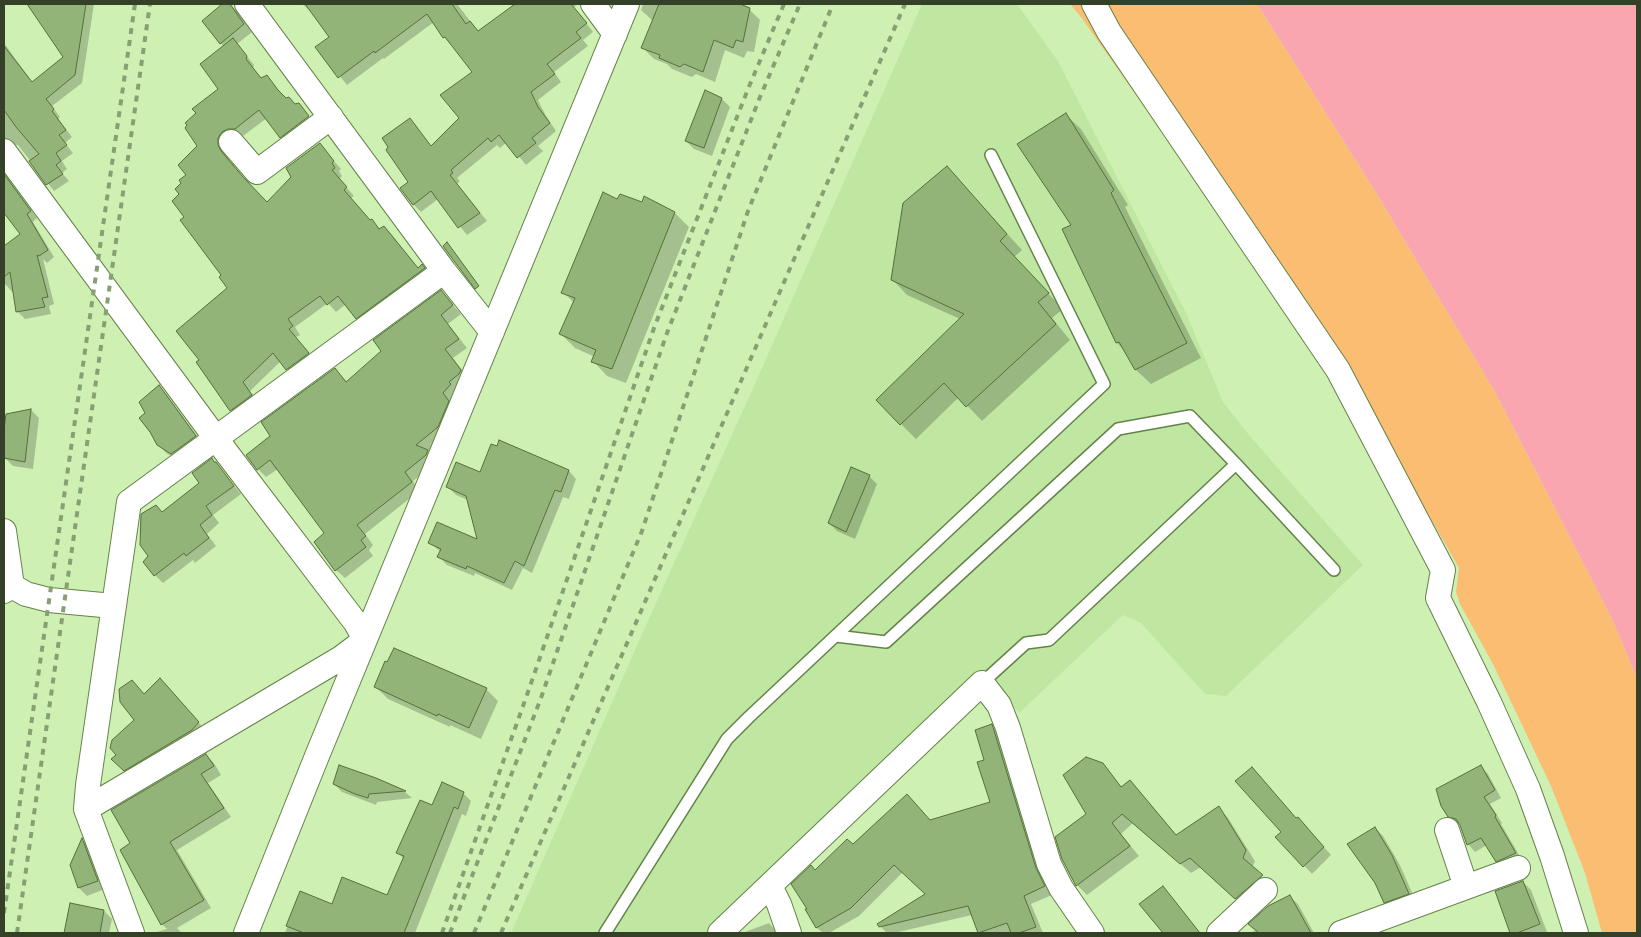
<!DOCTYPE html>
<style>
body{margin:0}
#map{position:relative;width:1641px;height:937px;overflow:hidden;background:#cef1b3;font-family:Helvetica,sans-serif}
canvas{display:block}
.frame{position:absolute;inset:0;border:5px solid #344128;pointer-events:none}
</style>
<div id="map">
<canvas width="1641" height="937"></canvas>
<div class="frame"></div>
</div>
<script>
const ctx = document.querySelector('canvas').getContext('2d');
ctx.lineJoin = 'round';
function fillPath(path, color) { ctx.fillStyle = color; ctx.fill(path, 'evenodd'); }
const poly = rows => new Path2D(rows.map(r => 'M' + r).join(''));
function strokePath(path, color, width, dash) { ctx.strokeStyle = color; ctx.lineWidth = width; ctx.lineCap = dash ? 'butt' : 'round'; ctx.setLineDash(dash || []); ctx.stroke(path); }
const built = poly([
 [922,4,1017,4,1058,61,1187,315,1223,402,1249,435,1363,565,1226,696,1205,694,1141,623,1123,615,1019,713,985,675,710,933,511,933,642,634,754,386]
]);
const green = poly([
 [1070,4,1257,4,1375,191,1495,392,1611,617,1637,678,1637,933,1602,933,1585,873,1551,786,1494,666,1460,604,1456,592,1459,568,1336,352,1217,210,1081,17]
]);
const water = poly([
 [1257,4,1637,4,1637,678,1611,617,1495,392,1375,191]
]);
const shadow = poly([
 [27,4,94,4,82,83,52,106,60,117,58,119,72,137,65,143,73,153,62,161,67,169,62,173,69,181,54,191,18,145,10,144,4,147,4,43,33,83,65,58],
 [223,4,229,4,235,9,252,32,237,44,254,65,253,68,262,79,267,77,286,100,295,105,298,104,316,125,289,145,267,118,243,136,236,136,225,153,228,160,267,204,319,144,341,169,339,171,342,176,339,179,354,196,351,198,371,221,380,229,384,227,392,235,419,269,422,266,430,274,365,326,346,304,336,312,328,303,295,327,300,335,296,337,316,362,295,377,281,361,250,391,259,403,239,418,231,410,201,360,229,288,186,217,187,175,220,89,224,47,203,21],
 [302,4,336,4,351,24,377,4,457,4,478,31,513,7,512,4,578,4,574,7,593,32,583,40,588,46,554,72,561,82,538,100,546,116,556,131,538,146,543,151,526,165,507,142,500,148,497,145,457,178,460,181,457,184,487,221,467,235,438,199,421,212,413,204,409,183,410,120,432,147,461,118,474,72,444,37,434,22,384,59,383,58,347,85,317,48,330,37,315,15],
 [643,4,703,4,718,10,721,4,737,4,749,9,760,20,754,52,747,51,744,58,725,50,715,82,696,74,692,77,672,69,667,64,654,59,643,48,653,21,641,10],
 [722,99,730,107,712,156,694,149,686,141],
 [1066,115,1081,129,1128,205,1125,207,1201,358,1151,384,1136,370,1125,351,1117,343,1073,225],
 [947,168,1022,250,1014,257,1063,309,1052,318,1070,340,982,421,959,397,916,439,901,424,960,319,907,295,892,279],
 [4,173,37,218,33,222,54,257,47,263,43,259,54,304,49,306,51,314,25,319,18,312,15,295,5,284,4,285,4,248,22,234,4,211],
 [617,200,675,213,689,227,626,383,607,376,593,361,595,357,575,348,561,334,574,303,563,292],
 [441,292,461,314,448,324,467,348,453,358,469,379,446,435,428,451,436,460,434,464,413,481,419,491,365,534,373,545,369,550,373,556,345,578,336,570,325,533,278,469,266,477,258,469,271,436,335,369,347,382,383,351],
 [159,387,167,395,203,444,180,461,166,453,158,444,146,413],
 [31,410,39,418,33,469,13,466,5,458,4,443,7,415],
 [216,463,241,494,213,515,219,523,207,534,216,546,195,563,193,560,163,583,155,575,150,556,163,513,201,483],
 [569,471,576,479,569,499,563,497,532,573,523,568,512,590,475,573,474,576,447,565,439,557,441,552,430,543,479,541,468,500,456,495,448,487,481,473],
 [869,476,877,484,855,539,837,531,829,523],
 [376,687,486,689,498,701,481,739,450,725,450,727,388,699],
 [168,688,206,731,132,778,121,767,117,756,135,720,145,696],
 [991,726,1000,734,1052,895,1031,904,1043,933,979,933,972,915,894,933,887,933,880,926,927,895,903,872,859,916,829,933,823,933,817,928,807,910,816,872,853,846,992,802,986,761],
 [206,755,214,763,221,775,208,783,231,817,177,850,211,908,177,928,182,933,153,933,167,929,162,924,132,844],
 [1102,765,1122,787,1130,781,1177,836,1219,808,1228,818,1255,861,1252,868,1272,886,1246,908,1201,867,1191,873,1133,823,1121,834,1139,856,1087,895,1077,885,1087,814],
 [340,767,405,792,412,798,377,802,376,805,342,792,334,784],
 [1481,767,1488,774,1501,798,1490,804,1502,823,1501,824,1522,860,1504,868,1497,861,1487,845,1475,852,1468,844,1461,825,1457,823,1449,816],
 [463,793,471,801,466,816,462,814,415,933,285,933,301,892,332,905,388,897,404,859,398,853,433,807],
 [1297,820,1306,827,1331,855,1312,874,1277,837],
 [1375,828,1383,836,1400,865,1416,902,1393,910,1385,902],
 [82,840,90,847,105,889,87,896,79,888,71,865],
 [1523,882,1531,890,1547,932,1544,933,1511,933,1497,892],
 [1289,896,1298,904,1314,933,1250,933,1256,930],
 [71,905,104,911,112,919,109,933,66,933],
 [769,923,778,933,742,933]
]);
const building = poly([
 [27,4,86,4,75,75,46,99,54,109,52,111,66,130,59,135,67,145,56,153,61,161,56,165,63,174,46,185,29,161,39,154,16,127,4,110,4,46,32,82,63,57,27,4],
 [222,4,230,4,244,24,220,44,202,21,222,4],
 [305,4,452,4,466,24,470,21,478,31,515,4,571,4,587,23,576,32,581,38,547,64,555,74,531,92,538,107,550,123,532,138,536,143,517,158,499,135,491,142,488,138,451,170,453,173,450,175,480,213,458,228,431,191,413,205,400,188,408,182,386,150,388,147,382,138,410,118,431,146,459,118,440,95,472,72,445,37,443,38,427,14,375,53,374,51,338,78,315,47,329,37,305,4],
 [659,4,740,4,750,8,743,42,736,40,733,48,714,40,703,72,684,64,680,67,659,58,660,55,641,48,659,4],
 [233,38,247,56,246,59,261,78,267,75,278,90,286,98,289,97,295,104,299,103,309,116,280,138,259,110,235,129,228,129,222,132,218,138,218,145,221,151,243,177,267,202,291,177,286,168,320,143,334,161,332,163,335,168,332,170,347,187,344,190,370,220,372,219,379,229,384,226,418,268,422,264,425,268,356,319,338,296,327,305,320,296,288,319,293,326,289,329,309,353,286,370,273,353,243,382,252,395,230,411,196,362,199,360,176,331,227,288,219,277,221,275,180,220,184,217,172,201,179,194,175,189,181,183,179,180,186,175,178,165,197,146,185,128,187,125,185,123,196,113,192,109,218,89,200,64,233,38],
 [705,90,722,98,704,148,685,141,705,90],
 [1066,113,1114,190,1111,193,1187,343,1135,370,1119,342,1116,343,1062,229,1071,225,1017,144,1066,113],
 [947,166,1007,234,1000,241,1049,293,1038,302,1056,324,966,407,944,383,900,425,876,400,964,314,891,280,903,203,947,166],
 [4,174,31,211,27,214,48,250,39,256,37,255,48,297,42,298,45,307,16,312,10,272,4,277,4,246,20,234,4,213,4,174],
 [603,192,617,199,620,194,642,202,644,196,675,212,612,369,591,362,596,350,559,334,575,298,561,293,603,192],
 [447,242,479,286,475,289,443,246,447,242],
 [441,290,453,305,441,315,459,339,445,349,461,370,459,374,449,382,451,384,443,393,449,401,438,427,416,445,428,450,426,455,405,472,412,482,357,525,366,536,361,540,366,547,335,571,314,542,324,533,270,460,257,470,246,455,270,436,261,422,335,368,346,382,381,351,373,340,441,290],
 [159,385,196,436,171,454,157,445,150,432,139,418,145,413,139,402,159,385],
 [31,409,25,462,4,458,4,429,6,414,31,409],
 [499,440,569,470,561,492,555,490,524,566,515,561,504,583,467,566,466,569,437,557,441,549,428,543,437,522,477,539,466,496,446,487,456,462,480,472,491,444,497,446,499,440],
 [212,458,214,462,216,462,234,486,206,506,212,515,200,525,209,538,186,556,184,553,154,576,143,562,148,556,140,545,141,514,156,505,162,512,199,483,192,473,212,458],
 [851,467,870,475,846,532,828,523,851,467],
 [394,648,487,688,469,728,438,714,437,716,374,687,385,661,387,662,394,648],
 [160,678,199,722,192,730,124,771,111,759,116,755,110,748,112,740,134,720,120,702,119,689,132,680,144,694,160,678],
 [992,724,1036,868,1045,886,1024,896,1036,927,1019,933,1011,933,1007,923,978,933,968,906,879,927,877,924,925,894,894,865,851,908,816,928,805,909,807,909,791,884,811,865,815,870,847,839,853,844,907,794,930,820,990,802,977,762,984,760,975,730,992,724],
 [206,754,214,766,201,774,224,808,170,842,204,900,161,925,120,850,130,843,111,810,206,754],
 [1086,757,1103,763,1121,787,1130,780,1176,835,1219,806,1246,850,1243,858,1263,875,1235,899,1190,858,1180,864,1122,814,1112,823,1130,846,1076,886,1062,859,1055,837,1086,814,1063,775,1086,757],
 [339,765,376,778,406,791,369,794,368,798,355,794,333,784,339,765],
 [1481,765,1495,790,1484,797,1496,815,1495,817,1516,853,1496,862,1481,838,1467,845,1460,825,1456,819,1448,817,1441,806,1436,789,1481,765],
 [1252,767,1296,818,1298,817,1324,847,1303,867,1275,837,1281,832,1235,781,1252,767],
 [442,782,464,792,458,809,454,807,404,933,304,933,286,926,300,891,332,904,342,877,387,895,404,856,396,853,420,800,432,805,442,782],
 [1375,827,1392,855,1409,894,1384,903,1375,883,1347,844,1375,827],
 [82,838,98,881,78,888,70,865,82,838],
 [1523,881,1540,924,1517,933,1510,933,1495,891,1523,881],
 [1163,886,1200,933,1163,933,1139,904,1163,886],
 [1290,895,1311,933,1259,933,1248,924,1268,906,1290,895],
 [70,903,104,910,100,933,64,933,70,903]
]);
const service = poly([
 [1236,464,1334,570],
 [836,636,886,642,1118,429,1190,416,1236,464,1049,640,1026,643,982,683],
 [605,933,727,739,749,717,1104,384,991,155]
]);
const minor = poly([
 [247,4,444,271,492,332],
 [593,4,615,34],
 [1094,4,1109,32,1338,370,1443,570,1438,598,1489,702,1528,789,1552,856,1576,933],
 [231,142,257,172,331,117],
 [4,151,226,452,356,623,365,640,341,658,86,809],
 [4,531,12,586,4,591],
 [12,586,26,594,49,600,113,606],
 [1447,830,1466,887],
 [770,886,779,904,789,933],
 [132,933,86,809,88,785,129,502,444,271],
 [246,933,317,756,627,4],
 [720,933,982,683,999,705,1008,728,1049,864,1061,888,1092,933],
 [1219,933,1265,890],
 [1341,933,1518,868]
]);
const rail = poly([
 [4,913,135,4],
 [17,933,150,4],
 [442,933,528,692,654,328,748,89,784,4],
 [450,933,541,698,667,333,760,97,800,4],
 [474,933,642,531,748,211,833,4],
 [501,933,905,4]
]);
fillPath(built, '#c0e7a2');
fillPath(green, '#fabd71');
fillPath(water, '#faa6b0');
fillPath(shadow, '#0003');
fillPath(building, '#93b478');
strokePath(building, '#537038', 1);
strokePath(service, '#648249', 14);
strokePath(minor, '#648249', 26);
strokePath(service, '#fff', 11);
strokePath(minor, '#fff', 24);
strokePath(rail, '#87a073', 4, [6, 6]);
</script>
